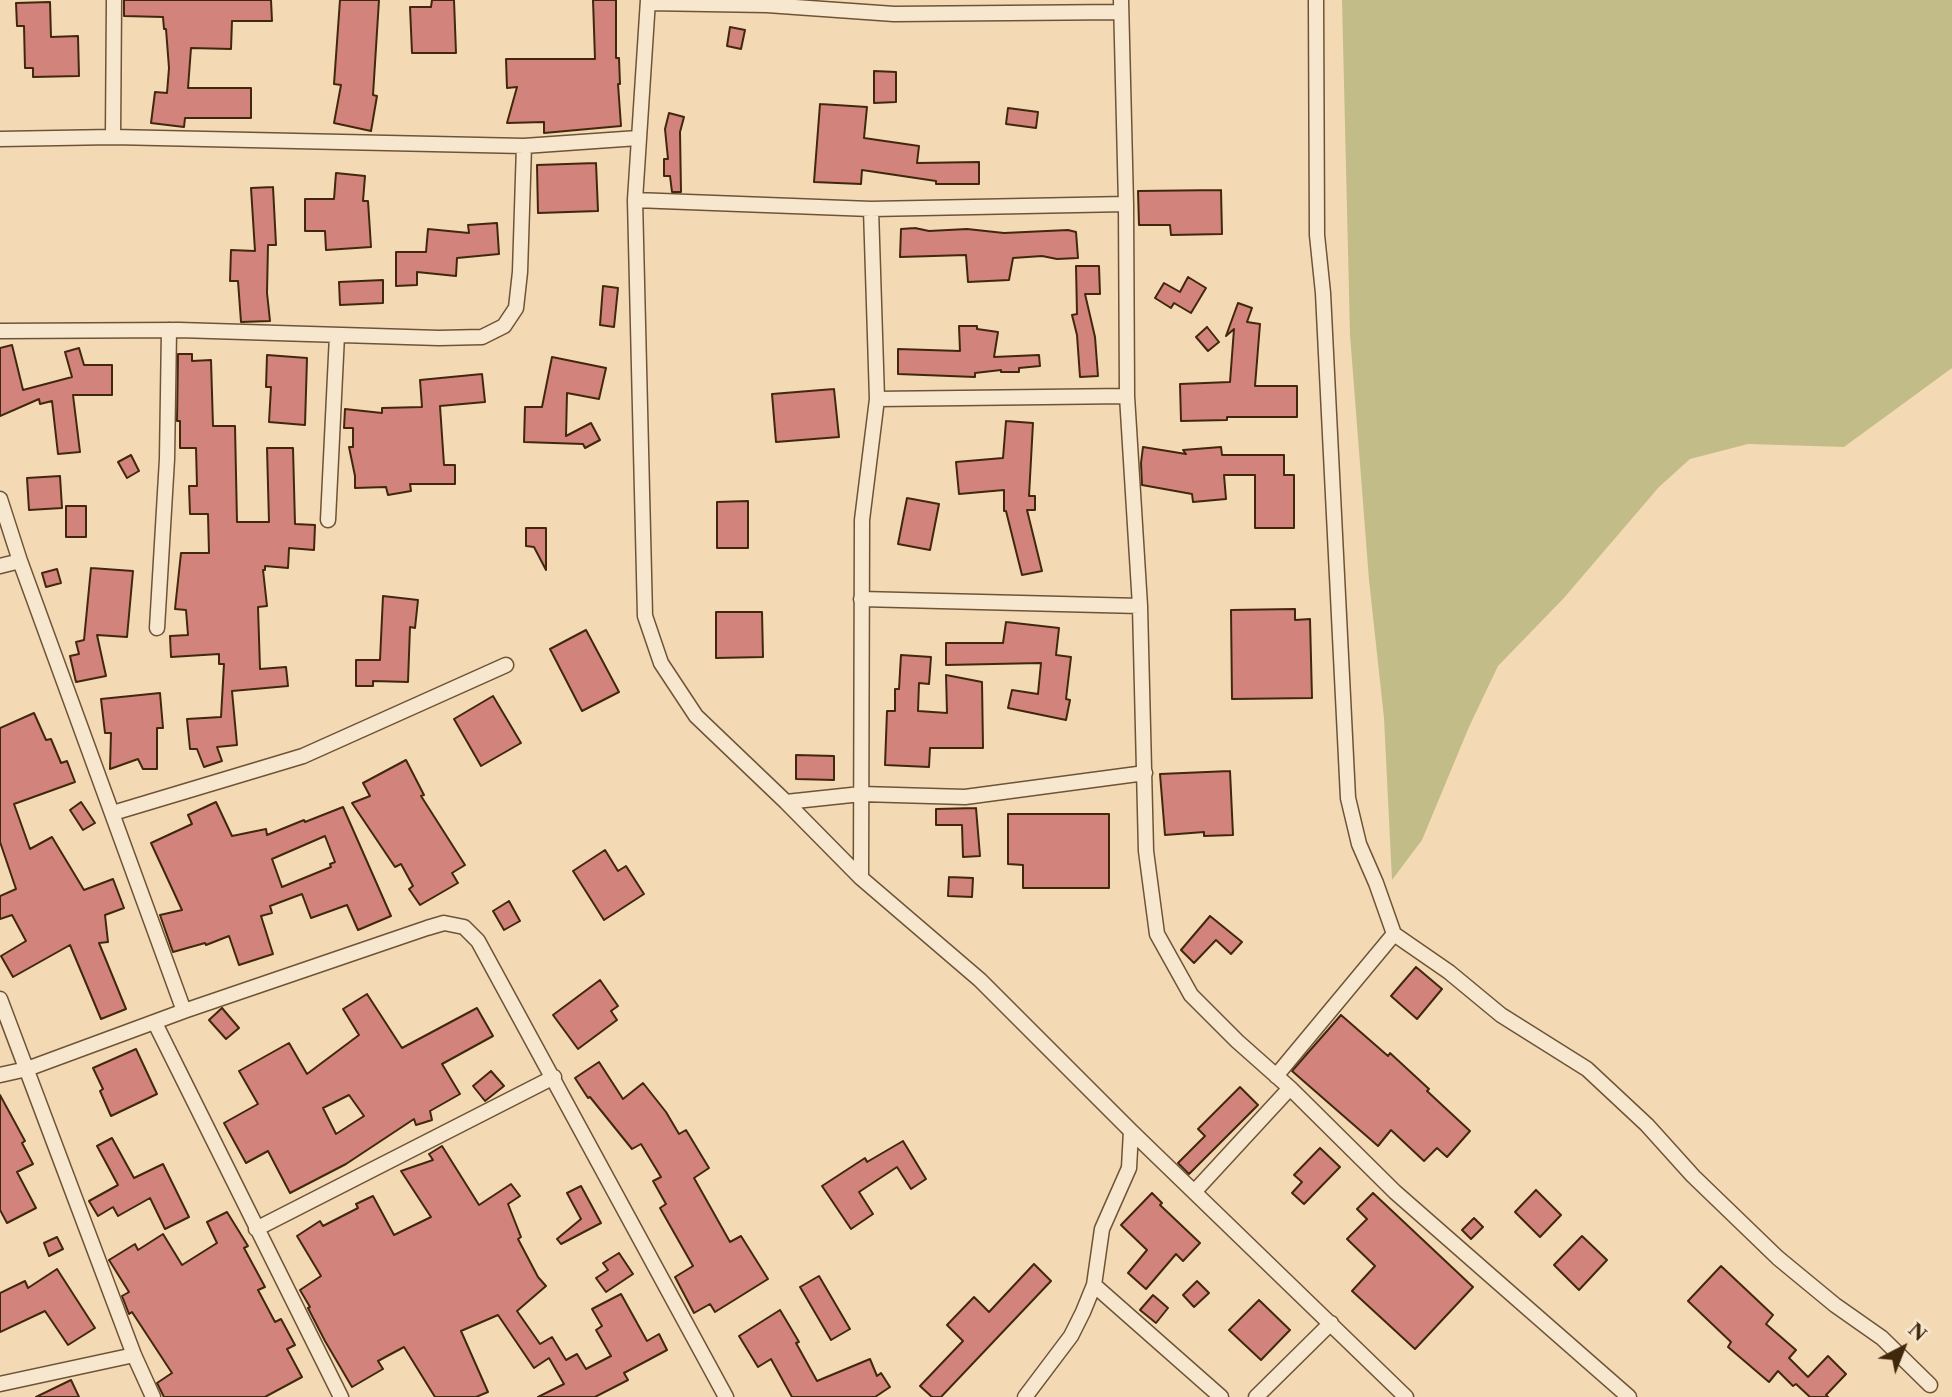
<!DOCTYPE html>
<style>
body{margin:0}
#map{position:relative;width:1952px;height:1397px;overflow:hidden;background:#f3dab4;font-family:"Libre Caslon Text",serif}
canvas{display:block}
.north{position:absolute;left:1868px;top:1313px;width:70px;height:70px;-webkit-text-stroke:5px #f7e7ce;paint-order:stroke;rotate:42deg;font-size:19px;font-weight:700;line-height:28px;text-align:center;color:#41280d}
.north::after{content:'';display:block;margin:auto;width:24px;height:32px;background:#41280d;clip-path:polygon(50% 0,100% 100%,50% 72%,0 100%)}
</style>
<div id="map">
<canvas width="1952" height="1397"></canvas>
<div class="north">N</div>
</div>
<script>
const ctx = document.querySelector('canvas').getContext('2d');
ctx.lineJoin = 'round';
function fillPath(path, color) { ctx.fillStyle = color; ctx.fill(path, 'evenodd'); }
const poly = rows => new Path2D(rows.map(r => 'M' + r).join(''));
function strokePath(path, color, width, dash) { ctx.strokeStyle = color; ctx.lineWidth = width; ctx.lineCap = dash ? 'butt' : 'round'; ctx.setLineDash(dash || []); ctx.stroke(path); }
const green = poly([
 [1342,0,1952,0,1952,368,1844,447,1748,444,1690,459,1659,487,1563,599,1498,666,1469,727,1422,840,1392,880,1384,718,1369,580,1350,335]
]);
const building = poly([
 [124,0,271,0,272,21,232,21,231,49,191,48,188,88,251,88,251,118,185,118,184,127,151,123,155,92,167,93,169,68,166,29,164,29,163,17,124,16,124,0],
 [340,0,379,0,373,95,377,96,371,131,334,123,341,85,334,84,340,0],
 [432,0,454,0,456,53,412,53,410,7,431,7,432,0],
 [593,0,616,0,616,58,619,58,620,84,618,84,621,126,544,133,544,122,507,123,517,87,507,88,506,59,595,59,593,0],
 [50,2,51,37,78,36,79,76,33,77,33,68,25,68,24,26,17,26,16,3,50,2],
 [730,27,745,30,741,49,727,46,730,27],
 [874,71,896,72,896,102,874,103,874,71],
 [820,104,867,107,864,138,919,146,917,163,979,162,979,184,936,184,936,181,862,170,861,184,814,182,820,104],
 [1008,108,1038,112,1036,128,1006,124,1008,108],
 [669,113,684,117,680,132,681,192,672,192,670,176,664,176,664,159,668,159,665,129,669,113],
 [596,163,598,211,538,213,537,165,596,163],
 [336,173,365,176,363,201,368,201,371,247,326,250,325,231,305,231,305,199,334,199,336,173],
 [273,187,276,245,268,245,267,293,270,321,241,322,238,281,230,281,231,250,255,251,251,188,273,187],
 [1221,190,1222,234,1171,235,1170,225,1139,225,1138,191,1221,190],
 [497,223,499,254,457,258,456,276,417,272,417,285,396,286,396,252,426,252,428,229,469,233,468,225,497,223],
 [915,228,929,231,967,229,1004,233,1068,230,1076,232,1078,258,1057,259,1042,256,1013,258,1009,280,968,282,966,255,900,257,901,229,915,228],
 [1076,266,1099,266,1100,294,1085,294,1095,337,1098,376,1080,377,1077,335,1072,315,1077,314,1076,266],
 [1188,277,1206,288,1191,313,1174,303,1171,308,1155,298,1164,283,1180,292,1188,277],
 [383,280,383,303,340,305,339,282,383,280],
 [603,286,618,288,614,327,600,325,603,286],
 [1238,303,1252,308,1247,322,1260,324,1255,386,1297,386,1297,417,1227,417,1227,420,1181,421,1180,384,1230,382,1234,329,1226,336,1238,303],
 [959,326,977,326,977,329,998,332,994,357,1039,355,1040,366,1019,368,1019,372,1001,372,1001,370,975,373,975,377,898,374,898,349,960,351,959,326],
 [1207,327,1219,342,1208,351,1196,337,1207,327],
 [12,345,23,390,72,377,65,352,79,348,84,365,112,365,112,395,73,395,80,452,58,454,52,401,40,404,39,399,0,416,0,348,12,345],
 [178,354,192,354,192,361,211,360,213,426,235,426,237,522,269,522,267,448,293,448,295,524,315,525,314,550,289,548,288,568,265,566,265,570,263,570,267,606,258,607,260,669,286,667,288,686,232,691,237,745,217,747,222,761,204,767,197,749,190,749,187,719,221,717,224,664,219,664,219,654,171,657,170,636,188,635,186,610,175,609,181,553,209,553,208,514,190,514,189,486,197,486,196,448,180,448,180,421,177,421,178,354],
 [267,355,307,358,305,425,269,422,271,387,266,387,267,355],
 [552,357,606,368,599,399,567,393,566,436,591,423,600,440,585,448,583,444,524,442,525,407,542,407,552,357],
 [482,374,485,402,440,406,444,465,455,465,455,484,410,484,411,491,388,495,386,487,355,488,355,476,349,447,353,447,353,428,344,428,345,409,382,413,382,408,422,407,420,380,482,374],
 [834,389,839,437,776,442,772,394,834,389],
 [1006,421,1033,423,1029,496,1035,496,1035,510,1027,510,1042,571,1022,575,1006,511,1004,511,1004,490,959,494,956,462,1003,458,1006,421],
 [1143,447,1186,454,1183,450,1221,447,1222,455,1284,455,1284,475,1294,475,1294,528,1255,528,1255,475,1224,475,1226,499,1193,502,1192,494,1142,485,1141,463,1143,447],
 [131,455,139,471,127,478,118,462,131,455],
 [60,476,62,508,29,510,27,478,60,476],
 [907,498,939,504,930,550,898,544,907,498],
 [748,501,748,548,717,548,717,502,748,501],
 [66,506,86,506,86,537,66,537,66,506],
 [526,528,546,528,546,570,534,547,526,546,526,528],
 [91,568,133,571,127,637,97,635,106,676,76,682,70,656,79,654,76,642,84,640,91,568],
 [57,569,61,583,46,587,42,573,57,569],
 [383,596,418,600,415,628,410,627,408,682,373,681,373,686,356,686,356,660,380,660,383,596],
 [1295,609,1295,620,1310,619,1312,698,1232,699,1231,610,1295,609],
 [716,612,762,612,763,657,716,658,716,612],
 [1006,622,1059,628,1056,655,1071,657,1066,699,1070,700,1066,720,1008,708,1012,690,1038,694,1041,663,946,665,946,643,1003,643,1006,622],
 [586,630,619,692,582,711,550,649,586,630],
 [901,655,931,657,929,684,919,683,918,711,947,713,946,675,982,682,983,748,930,748,929,767,885,765,887,711,895,711,895,689,899,689,901,655],
 [160,693,163,728,157,728,157,769,143,769,138,759,110,769,111,733,105,733,101,699,160,693],
 [493,696,521,743,481,766,454,719,493,696],
 [34,713,46,740,51,739,61,763,67,761,75,782,14,804,30,849,52,837,84,890,113,879,124,908,105,915,108,942,99,943,126,1009,101,1019,70,945,13,977,1,956,26,941,12,915,0,919,0,896,16,889,0,842,0,728,34,713],
 [796,755,834,756,834,780,796,779,796,755],
 [406,760,424,795,421,796,465,865,452,873,458,883,420,905,409,889,413,886,401,864,395,867,352,803,370,796,363,783,406,760],
 [1230,771,1233,835,1204,836,1204,832,1165,835,1160,774,1230,771],
 [81,802,95,823,83,830,70,810,81,802],
 [216,802,232,836,266,829,267,835,304,820,305,822,343,807,391,916,358,930,347,905,311,918,302,894,270,906,272,913,261,916,273,954,239,965,229,936,206,945,205,943,173,952,160,915,182,910,151,843,192,824,188,815,216,802],
 [325,836,335,862,330,864,331,867,282,887,272,859,325,836],
 [976,808,980,856,963,857,962,825,936,825,936,809,976,808],
 [1008,814,1109,814,1109,888,1023,888,1023,865,1008,864,1008,814],
 [605,850,618,871,626,866,644,894,604,920,573,871,605,850],
 [949,877,973,878,972,897,948,896,949,877],
 [509,901,520,921,504,930,493,911,509,901],
 [1210,916,1242,942,1231,954,1216,940,1194,963,1181,950,1210,916],
 [1416,967,1442,989,1417,1019,1391,996,1416,967],
 [600,980,618,1006,611,1011,617,1020,578,1049,553,1015,600,980],
 [367,994,402,1048,477,1008,493,1036,442,1064,460,1094,430,1111,432,1120,416,1125,414,1119,346,1164,290,1193,268,1151,246,1163,224,1123,258,1104,239,1071,289,1043,307,1074,359,1035,343,1009,367,994],
 [349,1095,364,1116,336,1134,323,1108,349,1095],
 [222,1008,239,1028,226,1039,209,1020,222,1008],
 [1341,1015,1388,1056,1390,1053,1429,1089,1427,1091,1470,1131,1447,1157,1437,1148,1424,1161,1391,1130,1378,1146,1292,1071,1341,1015],
 [136,1049,157,1094,111,1116,100,1091,103,1089,93,1068,136,1049],
 [599,1062,623,1099,643,1083,666,1112,679,1134,686,1130,709,1168,694,1178,730,1242,741,1236,768,1279,715,1312,710,1304,694,1313,675,1277,693,1266,660,1208,666,1204,653,1181,661,1177,641,1144,632,1149,590,1097,588,1098,575,1078,599,1062],
 [491,1071,504,1086,485,1101,473,1086,491,1071],
 [1240,1087,1258,1105,1189,1174,1178,1163,1205,1136,1198,1129,1240,1087],
 [0,1095,25,1141,22,1143,33,1164,17,1172,36,1208,7,1223,0,1210,0,1095],
 [112,1138,134,1178,163,1164,189,1217,165,1229,150,1198,118,1216,113,1207,98,1216,89,1201,118,1185,97,1146,112,1138],
 [903,1141,926,1179,911,1189,897,1167,859,1192,873,1214,851,1229,822,1186,865,1158,867,1162,903,1141],
 [442,1146,479,1205,511,1184,520,1196,508,1204,521,1237,518,1239,538,1277,546,1286,517,1311,540,1344,552,1337,566,1360,577,1354,586,1369,611,1356,596,1330,602,1326,592,1309,621,1294,647,1341,659,1334,667,1350,624,1373,628,1380,595,1397,538,1397,564,1384,549,1358,534,1368,498,1315,461,1331,488,1392,476,1397,435,1397,404,1347,378,1361,383,1369,352,1387,325,1341,308,1308,310,1307,300,1290,321,1276,297,1236,320,1221,323,1226,358,1208,356,1204,373,1196,394,1235,431,1217,401,1171,433,1160,429,1154,442,1146],
 [1320,1148,1340,1167,1304,1204,1292,1193,1302,1182,1294,1175,1320,1148],
 [581,1186,601,1223,561,1244,557,1239,581,1219,567,1193,581,1186],
 [1536,1190,1561,1215,1540,1237,1515,1212,1536,1190],
 [1152,1193,1162,1203,1160,1205,1200,1243,1183,1261,1176,1254,1146,1289,1128,1273,1147,1250,1121,1225,1152,1193],
 [1373,1193,1473,1287,1415,1349,1352,1291,1375,1266,1347,1239,1367,1219,1357,1209,1373,1193],
 [227,1212,248,1246,244,1248,265,1287,258,1290,275,1322,281,1319,295,1345,287,1349,302,1377,265,1397,164,1397,157,1383,172,1373,132,1312,129,1314,122,1296,129,1292,109,1260,135,1244,138,1250,163,1234,182,1265,217,1243,207,1222,227,1212],
 [1474,1218,1483,1227,1471,1239,1462,1230,1474,1218],
 [1582,1236,1607,1260,1579,1290,1554,1265,1582,1236],
 [57,1237,63,1249,49,1256,44,1243,57,1237],
 [619,1253,633,1274,606,1292,596,1278,608,1270,603,1263,619,1253],
 [1034,1264,1051,1281,941,1397,932,1397,920,1386,963,1341,947,1325,974,1297,989,1312,1034,1264],
 [1721,1266,1773,1315,1766,1324,1796,1350,1789,1358,1808,1377,1828,1356,1846,1374,1826,1395,1828,1397,1810,1397,1796,1384,1793,1386,1778,1371,1769,1382,1728,1347,1731,1342,1688,1301,1721,1266],
 [57,1269,95,1328,68,1345,45,1311,0,1332,0,1293,25,1281,28,1288,57,1269],
 [819,1276,850,1329,831,1340,800,1287,819,1276],
 [1197,1281,1209,1293,1194,1307,1183,1295,1197,1281],
 [1153,1295,1168,1308,1156,1323,1140,1310,1153,1295],
 [1259,1300,1290,1330,1261,1360,1229,1330,1259,1300],
 [780,1310,799,1342,796,1343,817,1381,870,1359,877,1376,881,1373,890,1387,875,1397,792,1397,771,1359,758,1367,739,1336,780,1310],
 [71,1380,79,1397,36,1397,71,1380]
]);
const street = poly([
 [648,0,635,200,645,616,661,663,696,716,786,802,861,878,980,980,1131,1131,1406,1397],
 [1121,0,1126,204,1127,396,1140,606,1146,851,1157,934,1191,995,1237,1041,1290,1088,1395,1192,1629,1397],
 [1316,0,1317,235,1323,293,1348,798,1359,844,1376,883,1394,934,1449,972,1501,1015,1587,1069,1647,1125,1693,1176,1778,1258,1835,1305,1882,1338,1930,1385],
 [648,3,767,5,894,14,1121,12],
 [113,137,114,0],
 [0,139,113,137,524,146,638,138],
 [635,200,871,209,1126,204],
 [0,331,179,330,439,338,482,337,504,326,516,308,520,272,524,146],
 [877,399,1127,396],
 [0,499,20,561,184,1011],
 [328,520,337,335],
 [0,566,20,561],
 [861,599,1140,606],
 [157,628,167,459,169,330],
 [786,802,861,794,965,797,1145,773],
 [113,813,303,756,506,665],
 [861,878,862,520,877,399,871,209],
 [0,999,134,1355,153,1397],
 [155,1023,341,1397],
 [0,1075,27,1069,184,1011,427,928,444,923,464,927,478,941,726,1397],
 [1276,1076,1394,934],
 [1195,1191,1290,1088],
 [256,1229,554,1077],
 [1094,1285,1221,1397],
 [0,1384,134,1355],
 [1025,1397,1071,1336,1083,1312,1094,1285,1102,1229,1129,1168,1131,1131],
 [1256,1397,1331,1323]
]);
fillPath(green, '#c2bd88');
fillPath(building, '#d2847c');
strokePath(building, '#41280d', 2);
strokePath(street, '#6e5437', 17);
strokePath(street, '#f7e7ce', 14);
</script>
